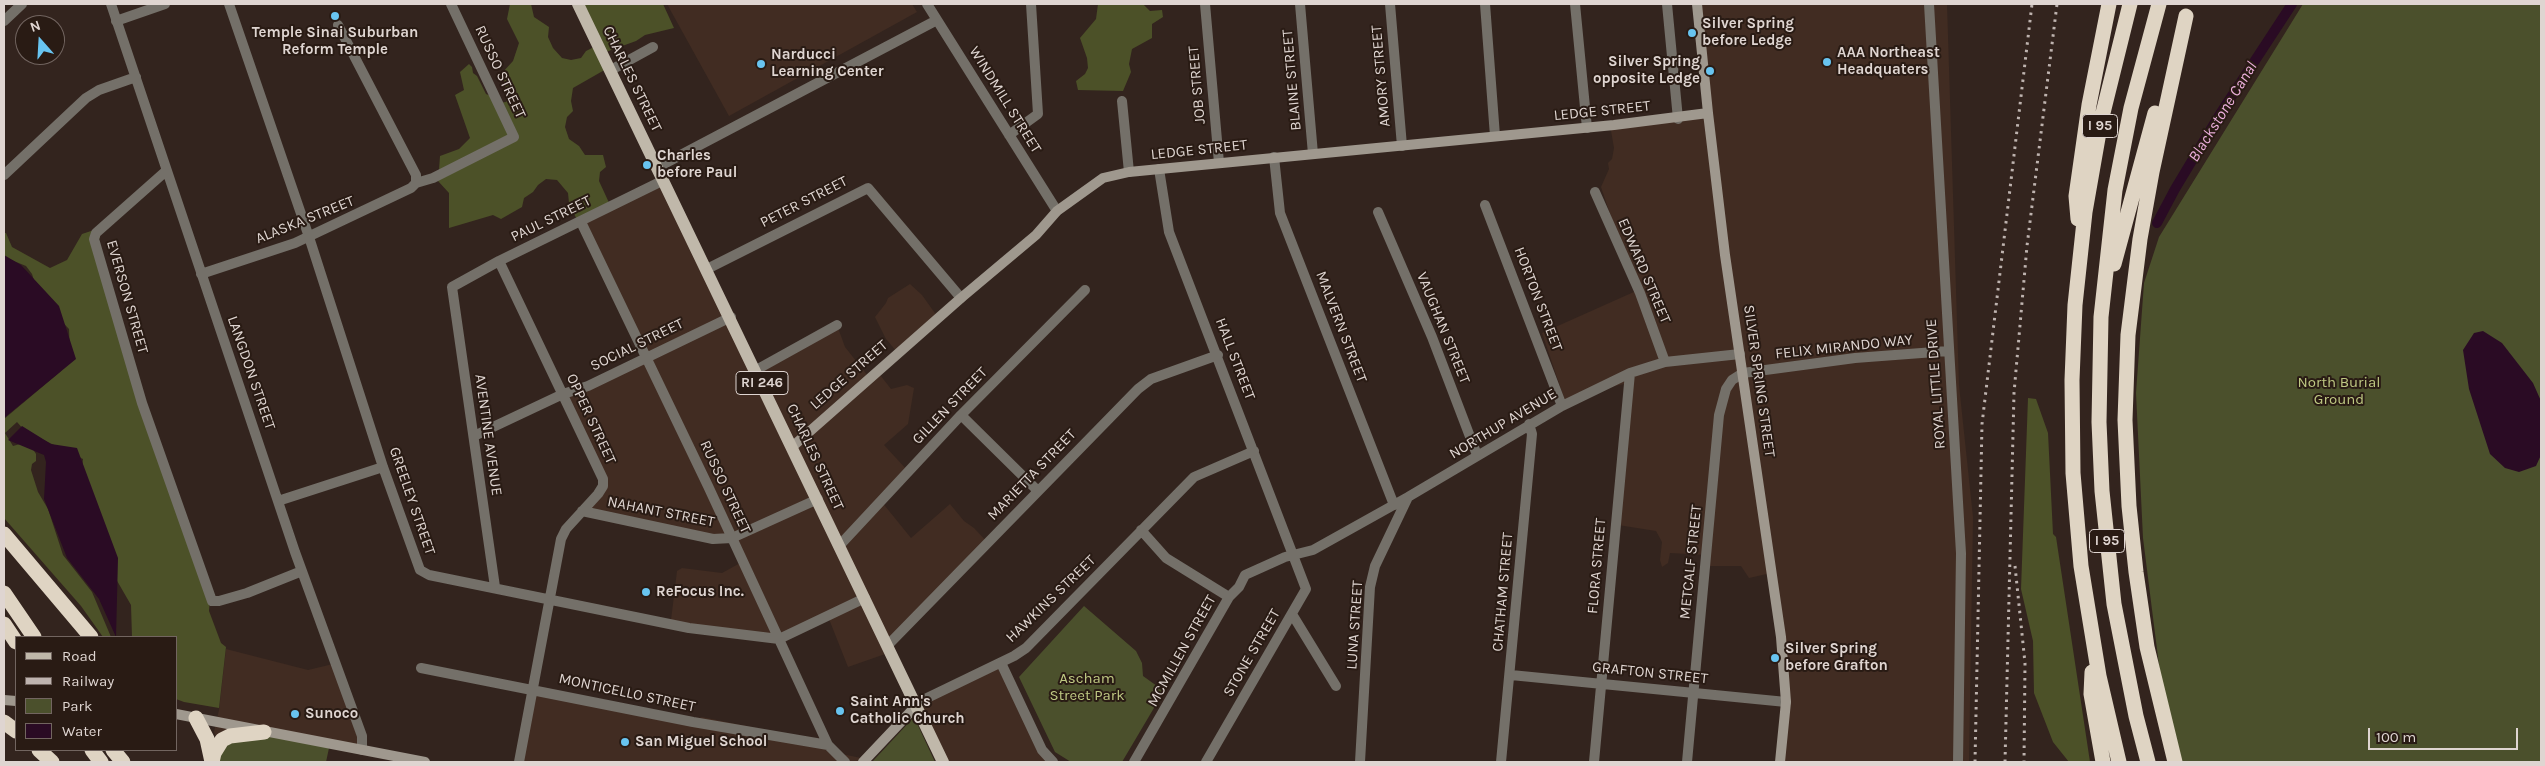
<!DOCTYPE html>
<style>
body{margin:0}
#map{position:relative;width:2545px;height:766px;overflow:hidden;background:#33241e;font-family:Karla,sans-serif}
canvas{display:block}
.frame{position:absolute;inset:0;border:5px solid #dfd5d1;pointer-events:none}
.legend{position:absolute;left:15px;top:636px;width:162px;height:115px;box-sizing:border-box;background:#291b14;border:1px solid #726560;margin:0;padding:6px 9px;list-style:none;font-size:15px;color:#dfd5d1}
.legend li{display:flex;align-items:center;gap:10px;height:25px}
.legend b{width:25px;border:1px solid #726560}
.north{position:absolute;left:15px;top:15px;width:50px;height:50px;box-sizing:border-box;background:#291b14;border:1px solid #726560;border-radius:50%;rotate:341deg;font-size:14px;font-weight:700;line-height:20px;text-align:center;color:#dfd5d1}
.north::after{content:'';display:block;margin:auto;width:18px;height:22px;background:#68c4f0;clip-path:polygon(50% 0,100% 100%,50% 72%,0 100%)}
.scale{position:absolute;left:2368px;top:728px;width:150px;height:22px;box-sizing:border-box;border:2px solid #dfd5d1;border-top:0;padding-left:6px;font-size:15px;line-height:18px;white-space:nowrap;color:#dfd5d1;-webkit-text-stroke:4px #291b14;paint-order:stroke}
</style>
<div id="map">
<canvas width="2545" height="766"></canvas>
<div class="frame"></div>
<ul class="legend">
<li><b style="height:6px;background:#c0b8aa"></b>Road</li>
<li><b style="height:6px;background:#beb3af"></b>Railway</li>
<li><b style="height:14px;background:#4b502c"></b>Park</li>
<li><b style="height:14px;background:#2a0b24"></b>Water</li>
</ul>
<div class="north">N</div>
<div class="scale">100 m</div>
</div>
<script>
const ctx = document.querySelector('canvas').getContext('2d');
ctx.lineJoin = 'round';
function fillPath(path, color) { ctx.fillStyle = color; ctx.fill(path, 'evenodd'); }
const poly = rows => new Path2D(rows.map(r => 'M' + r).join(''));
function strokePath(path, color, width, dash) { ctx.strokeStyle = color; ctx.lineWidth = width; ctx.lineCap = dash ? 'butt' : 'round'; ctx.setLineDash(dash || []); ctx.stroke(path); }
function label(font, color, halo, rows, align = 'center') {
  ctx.font = font + ' Karla,sans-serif'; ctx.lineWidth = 4; ctx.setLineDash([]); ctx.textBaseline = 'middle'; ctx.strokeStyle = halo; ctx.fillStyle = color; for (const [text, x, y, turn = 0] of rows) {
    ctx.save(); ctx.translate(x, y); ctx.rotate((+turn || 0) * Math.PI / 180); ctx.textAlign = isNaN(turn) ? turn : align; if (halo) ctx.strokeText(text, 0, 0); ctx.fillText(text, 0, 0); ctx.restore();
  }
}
const built = poly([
 [667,4,912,4,917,12,729,116],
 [1698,4,1947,4,1959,385,1973,517,1969,762,1782,762,1785,709,1771,573,1749,578,1741,566,1707,566,1707,555,1670,553,1668,563,1662,567,1660,560,1662,542,1656,531,1618,525,1633,382,1615,386,1566,404,1542,333,1636,291,1601,187,1609,169,1608,163,1612,159,1614,148,1610,125,1703,115],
 [663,182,754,367,837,325,845,347,868,376,877,371,891,389,907,385,914,388,908,424,884,445,908,471,881,501,911,538,950,504,964,521,974,528,989,544,890,645,891,652,848,667,829,619,783,642,671,620,677,571,682,568,722,573,742,562,734,540,712,538,589,512,604,485,565,398,642,357,582,223],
 [910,284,922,295,937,316,897,352,886,339,875,317,886,303,888,298],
 [226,649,308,670,333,664,361,748,217,738,214,732,219,710],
 [1001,667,1049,762,944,762,915,704],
 [535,690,688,722,702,717,824,742,828,751,861,758,862,762,523,762]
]);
const green = poly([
 [2303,4,2541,4,2541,762,2181,762,2160,673,2143,538,2136,393,2144,283,2159,237],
 [1084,606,1136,651,1142,663,1143,676,1164,691,1122,762,1071,762,1055,752,1019,677],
 [914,717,935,762,872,762],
 [272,734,329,748,326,762,218,762,217,738]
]);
const forest = poly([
 [510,4,531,4,534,17,549,27,548,37,553,48,562,58,571,60,581,58,586,51,598,45,578,4,663,4,674,28,645,35,636,41,603,53,608,68,573,88,571,101,573,111,567,117,565,127,569,139,579,146,585,155,603,155,606,167,600,172,599,181,611,207,578,222,569,203,568,193,557,180,546,179,538,185,533,192,524,198,522,207,501,219,493,215,449,228,449,193,438,181,439,170,440,156,459,149,470,138,455,95,464,90,460,72,469,64,472,67,473,73,477,76,486,94,494,97,498,103,506,102,508,98,502,73,513,61,519,43,507,19],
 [1098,4,1143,4,1150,11,1162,10,1163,17,1152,24,1152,38,1132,49,1129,64,1131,72,1123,91,1078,90,1076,81,1085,74,1088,68,1087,58,1080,38,1096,19],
 [100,228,100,237,97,244,98,253,210,598,209,611,221,643,226,647,219,708,184,702,176,699,176,637,132,637,131,605,116,579,82,470,83,459,25,431,17,422,5,433,13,446,20,444,31,446,36,454,36,461,32,464,31,470,38,492,48,509,63,555,92,592,111,637,103,637,81,606,4,518,4,419,60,372,70,358,69,329,40,299,32,274,26,266,4,257,4,233,6,233,12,247,50,268,67,260,82,234],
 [2028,398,2036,399,2048,433,2053,534,2056,537,2090,762,2069,762,2053,742,2034,693,2033,641,2021,589]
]);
const water = poly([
 [4,255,21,265,59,306,76,359,4,418],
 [2483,331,2502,343,2533,383,2541,401,2541,455,2536,466,2519,472,2505,468,2490,454,2469,389,2463,350,2474,333],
 [22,426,51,444,77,448,118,558,116,637,99,599,67,558,44,499,46,462,44,455,8,440]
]);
const canal = poly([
 [2157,223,2175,189,2220,114,2292,4]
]);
const street = poly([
 [111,4,295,552,362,736,362,750],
 [229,4,309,237,383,467,420,570,429,575,689,628,779,639,865,598],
 [927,4,1057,211],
 [1205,4,1219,163],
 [1300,4,1313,154],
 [1390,4,1402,146],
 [1485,4,1495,136],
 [1575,4,1587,128],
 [1667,4,1678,119],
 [1929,4,1961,553,1958,762],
 [4,21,22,4],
 [116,21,165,4],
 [338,25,416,175,416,183],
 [611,70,653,47],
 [1122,101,1129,172],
 [1009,135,1038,114,1031,4],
 [1274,157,1280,213,1394,505],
 [658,167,937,20],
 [1159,169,1169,232,1306,589,1206,762],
 [166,171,96,233,94,239,142,403,212,601,219,601,247,593,302,571],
 [4,175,86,98,99,90,136,77],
 [416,183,433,178,514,137,451,4],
 [1595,192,1640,293,1665,362],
 [1485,205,1562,406],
 [1378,212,1432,337,1477,455],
 [581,222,708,486,828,745,845,762],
 [499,261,603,479,603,486,598,494,566,529,561,539,519,762],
 [707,269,868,188,961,298],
 [201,274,295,243,411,188,416,183],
 [756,370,837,325],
 [961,415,1037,490],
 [474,436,563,394,588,386,731,317],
 [278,501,383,467],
 [582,511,713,539,732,538,818,499],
 [1141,530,1166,558,1229,597],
 [839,546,961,415,1085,290],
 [495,587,452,287,499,261,664,180],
 [1292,614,1336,686],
 [888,645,1138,389,1151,379,1218,355],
 [1001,663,1042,750,1053,762],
 [421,668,693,722,828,745],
 [1511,675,1786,702],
 [916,706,925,699,1014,656,1026,648,1194,477,1254,451],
 [1134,762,1229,597,1239,587,1245,575,1285,557,1313,550,1408,497,1562,406,1630,373,1665,362,1740,354],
 [1360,762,1370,587,1375,566,1408,497],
 [1501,762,1532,434,1529,424],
 [1594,762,1630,373],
 [1687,762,1719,415,1726,389,1732,380,1743,373,1855,358,1948,351]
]);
const secondary = poly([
 [1697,4,1708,113,1725,255,1781,637,1786,702,1780,762],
 [792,447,961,298,1036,235,1057,211,1103,178,1129,172,1614,125,1708,113],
 [4,700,16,701],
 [176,714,425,762],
 [863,762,916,706]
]);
const primary = poly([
 [578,4,943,762]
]);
const highway = poly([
 [2078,219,2076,196,2089,105,2109,4],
 [2114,264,2155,113],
 [4,534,91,637],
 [4,593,34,637],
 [4,624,16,642],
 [2092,672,2091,694,2103,762],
 [196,718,207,739,212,762],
 [4,722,16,731],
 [39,750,52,762],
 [92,750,101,762],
 [113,750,123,762],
 [212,762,214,753,222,740,230,736,264,732],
 [2119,762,2099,676,2081,566,2073,473,2072,380,2075,305,2085,212,2101,121,2130,4],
 [2148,762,2136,716,2114,604,2102,491,2099,422,2101,317,2115,190,2131,108,2159,4],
 [2175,762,2147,647,2136,572,2129,506,2125,420,2128,335,2140,239,2152,172,2186,16]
]);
const rail = poly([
 [2015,566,2025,663,2024,762],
 [1975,762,1982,424,2032,4],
 [2005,762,2014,393,2027,246,2057,4]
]);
const markers = [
 [335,16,5,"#68c4f0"],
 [1692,33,5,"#68c4f0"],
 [1827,62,5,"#68c4f0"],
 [761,64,5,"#68c4f0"],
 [1710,71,5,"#68c4f0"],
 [647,165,5,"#68c4f0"],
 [646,592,5,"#68c4f0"],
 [1775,658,5,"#68c4f0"],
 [840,711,5,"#68c4f0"],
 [295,714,5,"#68c4f0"],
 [625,742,5,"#68c4f0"]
];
const shields = [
 [2100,126,35],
 [762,383,52],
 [2107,541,35]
];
const shieldNames = [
 ["I 95",2100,126],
 ["RI 246",762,383],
 ["I 95",2107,541]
];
const poiNames = [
 ["Silver Spring",1702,24],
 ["before Ledge",1702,41],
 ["Temple Sinai Suburban",335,33,"center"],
 ["Reform Temple",335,50,"center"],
 ["AAA Northeast",1837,53],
 ["Headquaters",1837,70],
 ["Narducci",771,55],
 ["Learning Center",771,72],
 ["Silver Spring",1700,62,"right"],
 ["opposite Ledge",1700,79,"right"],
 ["Charles",657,156],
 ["before Paul",657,173],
 ["ReFocus Inc.",656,592],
 ["Silver Spring",1785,649],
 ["before Grafton",1785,666],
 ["Saint Ann's",850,702],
 ["Catholic Church",850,719],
 ["Sunoco",305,714],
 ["San Miguel School",635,742]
];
const streetNames = [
 ["RUSSO STREET",500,72,65],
 ["AMORY STREET",1381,76,-95],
 ["CHARLES STREET",632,79,64],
 ["BLAINE STREET",1292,80,-95],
 ["JOB STREET",1197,85,-95],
 ["WINDMILL STREET",1005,100,58],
 ["LEDGE STREET",1602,111,-6],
 ["LEDGE STREET",1199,150,-6],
 ["PETER STREET",804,202,-27],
 ["PAUL STREET",551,219,-26],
 ["ALASKA STREET",305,220,-22],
 ["EDWARD STREET",1644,271,67],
 ["EVERSON STREET",127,297,74],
 ["HORTON STREET",1538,299,69],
 ["MALVERN STREET",1341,327,69],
 ["VAUGHAN STREET",1443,328,68],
 ["SOCIAL STREET",637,345,-26],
 ["FELIX MIRANDO WAY",1844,347,-6],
 ["HALL STREET",1235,359,69],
 ["LANGDON STREET",251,373,71],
 ["LEDGE STREET",849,375,-41],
 ["SILVER SPRING STREET",1759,381,82],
 ["ROYAL LITTLE DRIVE",1936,384,-94],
 ["GILLEN STREET",950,406,-46],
 ["OPPER STREET",591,419,65],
 ["NORTHUP AVENUE",1503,424,-31],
 ["AVENTINE AVENUE",488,435,82],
 ["CHARLES STREET",815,457,65],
 ["MARIETTA STREET",1032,475,-46],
 ["RUSSO STREET",725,487,65],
 ["GREELEY STREET",412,501,71],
 ["NAHANT STREET",661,512,11],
 ["METCALF STREET",1691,562,-84],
 ["FLORA STREET",1597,566,-85],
 ["CHATHAM STREET",1503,592,-85],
 ["HAWKINS STREET",1051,599,-44],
 ["LUNA STREET",1355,625,-86],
 ["MCMILLEN STREET",1182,651,-61],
 ["STONE STREET",1252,653,-60],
 ["GRAFTON STREET",1650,673,6],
 ["MONTICELLO STREET",627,693,12]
];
const parkNames = [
 ["North Burial",2339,383],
 ["Ground",2339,400],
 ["Ascham",1087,679],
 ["Street Park",1087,696]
];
const waterNames = [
 ["Blackstone Canal",2223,112,-58]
];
fillPath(built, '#412c22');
fillPath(green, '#4b502c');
fillPath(forest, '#4c5128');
fillPath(water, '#2a0b24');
strokePath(canal, '#2a0b24', 10);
strokePath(street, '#747069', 10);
strokePath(secondary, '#9f988e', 10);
strokePath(primary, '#c0b8aa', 12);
strokePath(highway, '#dfd4c3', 15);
strokePath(rail, '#beb3af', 3, [2.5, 5]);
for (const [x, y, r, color] of markers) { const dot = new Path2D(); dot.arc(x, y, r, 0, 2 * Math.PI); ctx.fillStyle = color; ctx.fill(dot); strokePath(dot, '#291b14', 2); }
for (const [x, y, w] of shields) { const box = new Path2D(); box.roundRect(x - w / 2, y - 11.5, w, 23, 4); ctx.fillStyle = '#291b14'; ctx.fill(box); strokePath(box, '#dfd5d1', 1); }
label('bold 14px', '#dfd5d1', null, shieldNames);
label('bold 15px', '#dfd5d1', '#291b14', poiNames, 'left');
label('15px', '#dfd5d1', '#291b14', streetNames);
label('15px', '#bfc983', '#291b14', parkNames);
label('italic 16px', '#ecafdc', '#291b14', waterNames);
</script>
